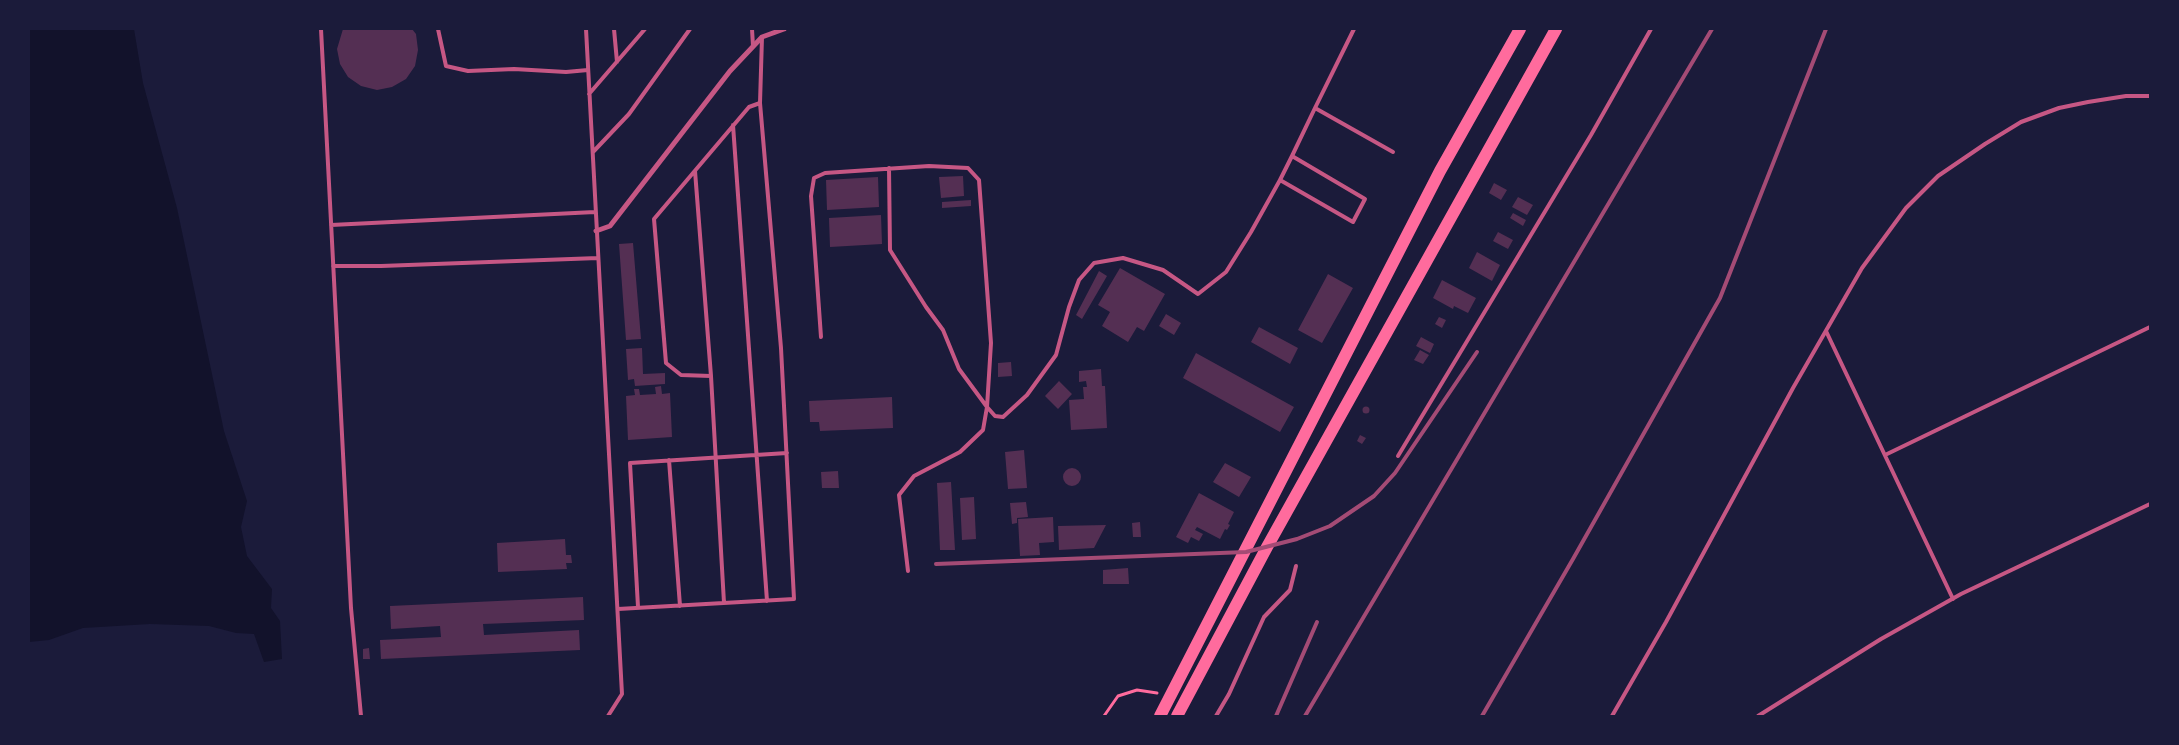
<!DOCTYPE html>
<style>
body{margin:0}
#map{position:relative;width:2179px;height:745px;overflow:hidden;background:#1b1b3a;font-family:Overpass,sans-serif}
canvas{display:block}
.frame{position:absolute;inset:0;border:30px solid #1b1b3a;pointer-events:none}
</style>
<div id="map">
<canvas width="2179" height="745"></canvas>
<div class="frame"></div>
</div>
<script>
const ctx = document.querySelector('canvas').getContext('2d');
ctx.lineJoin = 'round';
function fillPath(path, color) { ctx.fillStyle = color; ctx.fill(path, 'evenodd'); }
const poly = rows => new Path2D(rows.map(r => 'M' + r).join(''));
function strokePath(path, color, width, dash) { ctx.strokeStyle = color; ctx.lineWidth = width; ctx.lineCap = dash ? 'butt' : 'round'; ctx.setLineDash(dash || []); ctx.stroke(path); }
const water = poly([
 [29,29,134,29,143,83,177,208,224,431,247,501,241,527,247,556,272,589,271,608,280,621,282,659,264,662,254,634,236,633,209,626,150,624,83,628,49,640,29,642]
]);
const building = poly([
 [343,29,412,29,416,34,418,50,415,66,406,79,392,87,377,90,361,86,348,77,340,64,337,49],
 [963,176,964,196,941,198,939,177],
 [878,177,879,207,827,210,826,180],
 [1494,183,1507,190,1501,200,1489,193],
 [1518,197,1533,205,1527,215,1512,207],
 [971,200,971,206,942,208,942,202],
 [1513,213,1526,220,1523,226,1510,218],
 [881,215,882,244,830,247,829,218],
 [1498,232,1513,240,1508,249,1493,241],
 [633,243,641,339,626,340,619,244],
 [1477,252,1500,265,1492,281,1469,268],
 [1120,268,1165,294,1144,331,1137,327,1128,342,1102,326,1110,312,1098,305],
 [1099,271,1107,276,1082,319,1076,315],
 [1328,274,1353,288,1322,343,1298,330],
 [1442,280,1476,298,1468,313,1454,306,1453,309,1433,298],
 [1166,314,1181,323,1174,335,1159,326],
 [1439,317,1446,320,1442,328,1435,324],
 [1259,327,1298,348,1290,364,1251,342],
 [1421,337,1434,344,1430,353,1416,346],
 [642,348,643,374,665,373,665,384,635,386,634,379,628,380,626,349],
 [1420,350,1429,355,1423,364,1414,360],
 [1196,353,1294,407,1280,432,1183,378],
 [1011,362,1012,376,998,377,998,363],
 [1101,369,1102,386,1105,386,1107,428,1071,430,1069,400,1084,399,1083,387,1087,387,1086,381,1079,382,1079,371],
 [1059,381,1072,394,1058,409,1045,396],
 [661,386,662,394,670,393,672,437,628,440,626,396,635,395,634,389,639,389,640,395,656,394,655,387],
 [892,397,893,428,820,431,819,422,810,422,809,401],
 '1362.5 410a3.5 3.5 0 1 1 7 0a3.5 3.5 0 1 1-7 0Z',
 [1360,435,1366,438,1362,444,1357,441],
 [1024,450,1027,488,1008,489,1005,452],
 [1225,463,1251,477,1239,497,1213,482],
 '1063 477a9 9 0 1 1 18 0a9 9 0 1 1-18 0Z',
 [838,471,839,488,822,488,821,472],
 [951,482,955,550,940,550,937,483],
 [1199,493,1234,512,1228,524,1230,525,1227,530,1225,529,1220,539,1197,527,1195,530,1203,534,1199,541,1191,537,1188,543,1176,537],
 [974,497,976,539,962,540,960,498],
 [1026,502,1028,517,1017,518,1017,523,1012,524,1010,503],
 [1053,517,1054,542,1039,543,1040,555,1020,556,1018,519],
 [1140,522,1141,537,1133,537,1132,523],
 [1106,525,1094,548,1059,550,1058,526],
 [565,539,566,555,571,555,572,563,566,563,567,569,498,572,497,543],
 [1128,568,1129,584,1103,584,1103,570],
 [583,597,584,620,483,624,484,635,579,630,580,650,381,659,380,640,441,637,440,626,391,629,390,606],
 [369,648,370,659,363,659,363,649]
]);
const path = poly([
 [1104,716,1118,696,1137,690,1157,693]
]);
const service = poly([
 [321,29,351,608,361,716],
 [438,29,446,66,468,71,514,69,566,72,588,70],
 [586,29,622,694,608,716],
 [614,29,617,62],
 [752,29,753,46],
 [589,94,645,29],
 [760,103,762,37],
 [1315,108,1393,152],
 [733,125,767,601],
 [593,152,629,114,690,29],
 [1292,156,1365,199,1353,222,1280,180,1292,156,1315,108,1354,29],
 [889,168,890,250,926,307,943,330,959,369,987,407,983,430,960,452,914,476,899,495,908,571],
 [695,171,711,376],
 [331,225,595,212],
 [333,266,381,266,598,258],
 [1826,331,1953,599],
 [821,337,811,196,814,178,825,173,929,166,968,168,979,180,991,343,987,407,995,416,1003,417,1027,395,1056,355,1069,307,1079,280,1094,263,1123,258,1163,270,1198,294,1226,272,1251,232,1280,180],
 [1885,455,2150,327],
 [1398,456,1591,135,1651,29],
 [669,460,680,606],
 [638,607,630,463,787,453],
 [618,609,794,599,781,348,760,103,749,107,654,219,666,363,681,375,711,376,724,603],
 [1216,716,1229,694,1264,617,1290,590,1296,566],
 [1612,716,1666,622,1793,388,1862,268,1906,208,1938,176,1985,144,2021,122,2059,108,2088,102,2126,96,2150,96],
 [1758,716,1881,639,1961,594,2150,504]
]);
const minor = poly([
 [596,231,610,226,730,71,762,37,784,29]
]);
const primary = poly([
 [1160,716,1440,171,1520,29],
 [1177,716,1267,547,1556,29]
]);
const rail = poly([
 [936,564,1246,552,1297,539,1330,526,1374,496,1395,473,1477,352],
 [1276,716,1317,622],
 [1305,716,1712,29],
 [1482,716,1573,559,1720,298,1826,29]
]);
fillPath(water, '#12122b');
fillPath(building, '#542f53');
strokePath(path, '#ff6b9d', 3);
strokePath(service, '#c65784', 4);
strokePath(minor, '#c65784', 5);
strokePath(primary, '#ff6b9d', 12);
strokePath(rail, '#a44b75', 4);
</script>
